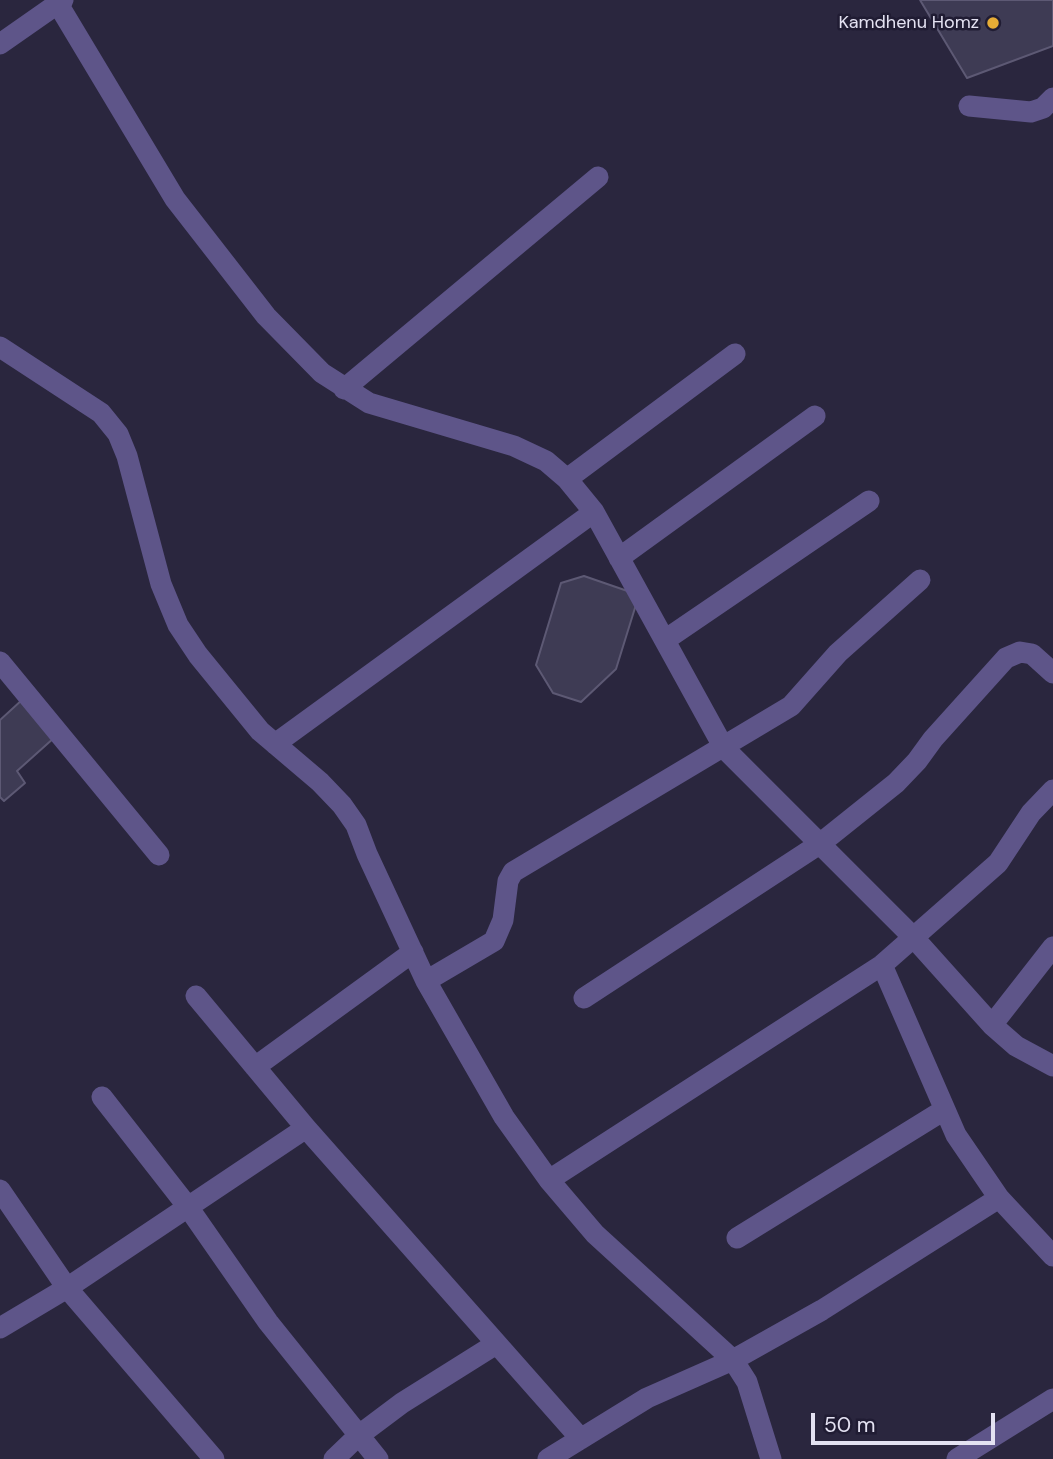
<!DOCTYPE html>
<style>
body{margin:0}
#map{position:relative;width:1053px;height:1459px;overflow:hidden;background:#2a263e;font-family:"DM Sans",sans-serif}
canvas{display:block}
.scale{position:absolute;left:811px;top:1413px;width:184px;height:32px;box-sizing:border-box;border:4px solid #e4e2f2;border-top:0;padding-left:9px;font-size:21px;line-height:24px;white-space:nowrap;color:#e4e2f2;-webkit-text-stroke:5px #201c33;paint-order:stroke}
</style>
<div id="map">
<canvas width="1053" height="1459"></canvas>
<div class="scale">50 m</div>
</div>
<script>
const ctx = document.querySelector('canvas').getContext('2d');
ctx.lineJoin = 'round';
function fillPath(path, color) { ctx.fillStyle = color; ctx.fill(path, 'evenodd'); }
const poly = rows => new Path2D(rows.map(r => 'M' + r).join(''));
function strokePath(path, color, width, dash) { ctx.strokeStyle = color; ctx.lineWidth = width; ctx.lineCap = dash ? 'butt' : 'round'; ctx.setLineDash(dash || []); ctx.stroke(path); }
function label(font, color, halo, rows, align = 'center') {
  ctx.font = font + ' "DM Sans",sans-serif'; ctx.lineWidth = 5; ctx.setLineDash([]); ctx.textBaseline = 'middle'; ctx.strokeStyle = halo; ctx.fillStyle = color; for (const [text, x, y, turn = 0] of rows) {
    ctx.save(); ctx.translate(x, y); ctx.rotate((+turn || 0) * Math.PI / 180); ctx.textAlign = isNaN(turn) ? turn : align; if (halo) ctx.strokeText(text, 0, 0); ctx.fillText(text, 0, 0); ctx.restore();
  }
}
const building = poly([
 [920,0,1053,0,1053,46,967,78,920,0],
 [584,576,639,595,616,669,581,702,553,693,536,665,561,583,584,576],
 [23,699,55,737,17,771,25,783,4,801,0,797,0,720,23,699]
]);
const minor = poly([
 [58,4,175,199,266,316,322,373,369,403,514,446,546,461,567,479,594,512,724,748,914,938,992,1025,1016,1046,1053,1066],
 [0,44,63,0],
 [969,106,1031,112,1043,108,1053,98],
 [0,347,101,413,118,434,127,456,161,584,178,625,198,655,260,731,320,782,342,805,356,825,367,854,426,981,504,1117,549,1180,595,1234,733,1360,747,1382,771,1459],
 [344,389,598,177],
 [567,479,735,354],
 [619,558,815,416],
 [665,640,869,501],
 [0,662,159,855],
 [275,744,594,512],
 [882,965,956,1135,999,1198,1053,1256],
 [426,981,494,941,503,920,508,881,513,872,791,706,838,653,920,580],
 [196,996,306,1128,581,1439],
 [584,998,821,843,896,783,917,761,933,739,1006,658,1020,652,1032,654,1053,673],
 [992,1025,1053,947],
 [255,1067,413,952],
 [102,1097,188,1207,268,1322,378,1459],
 [549,1180,882,965,998,863,1031,813,1053,790],
 [0,1190,67,1288,214,1459],
 [737,1238,944,1110],
 [0,1328,67,1288,306,1128],
 [334,1459,358,1436,402,1403,496,1344],
 [548,1459,647,1398,733,1360,822,1310,999,1198],
 [957,1459,1053,1399]
]);
const markers = [
 [993,23,7,"#e6ac36"]
];
const poiNames = [
 ["Kamdhenu Homz",979,23]
];
fillPath(building, '#3e3b54');
strokePath(building, '#5d5974', 2);
strokePath(minor, '#5e5589', 21);
for (const [x, y, r, color] of markers) { const dot = new Path2D(); dot.arc(x, y, r, 0, 2 * Math.PI); ctx.fillStyle = color; ctx.fill(dot); strokePath(dot, '#201c33', 2.5); }
label('18px', '#e4e2f2', '#201c33', poiNames, 'right');
</script>
